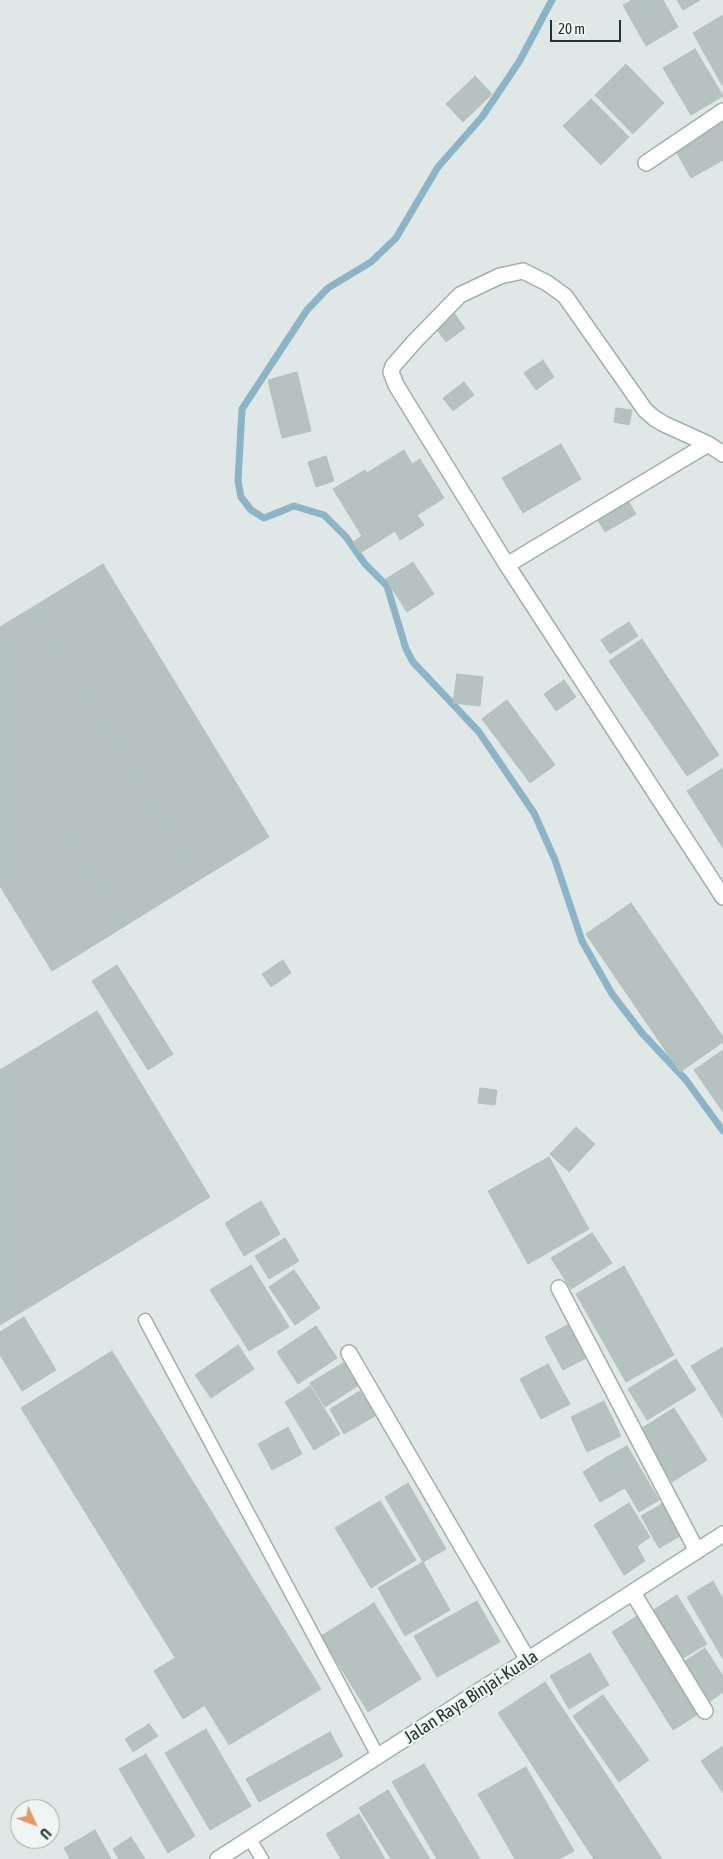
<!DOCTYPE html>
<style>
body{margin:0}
#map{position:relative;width:723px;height:1859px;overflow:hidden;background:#dfe8e6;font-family:"Asap Condensed",sans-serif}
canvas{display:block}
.north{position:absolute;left:10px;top:1799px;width:50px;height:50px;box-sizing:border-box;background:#eef5f3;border:1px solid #9ca9a7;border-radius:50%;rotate:133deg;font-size:14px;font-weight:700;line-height:20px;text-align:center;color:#223634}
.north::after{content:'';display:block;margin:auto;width:18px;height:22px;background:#e09a65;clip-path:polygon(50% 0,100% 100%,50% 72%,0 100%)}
.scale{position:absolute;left:550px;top:20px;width:71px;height:22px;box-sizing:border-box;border:2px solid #223634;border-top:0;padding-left:6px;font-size:15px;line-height:18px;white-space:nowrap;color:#223634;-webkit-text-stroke:4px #eef5f3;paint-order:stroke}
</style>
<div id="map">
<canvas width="723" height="1859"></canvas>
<div class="north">U</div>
<div class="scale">20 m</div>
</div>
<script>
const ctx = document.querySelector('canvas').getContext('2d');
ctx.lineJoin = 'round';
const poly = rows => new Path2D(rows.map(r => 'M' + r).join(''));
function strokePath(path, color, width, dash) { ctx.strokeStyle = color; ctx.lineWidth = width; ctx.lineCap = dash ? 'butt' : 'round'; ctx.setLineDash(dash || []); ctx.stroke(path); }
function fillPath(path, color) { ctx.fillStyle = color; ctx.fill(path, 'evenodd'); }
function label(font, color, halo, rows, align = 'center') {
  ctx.font = font + ' "Asap Condensed",sans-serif'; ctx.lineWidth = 4.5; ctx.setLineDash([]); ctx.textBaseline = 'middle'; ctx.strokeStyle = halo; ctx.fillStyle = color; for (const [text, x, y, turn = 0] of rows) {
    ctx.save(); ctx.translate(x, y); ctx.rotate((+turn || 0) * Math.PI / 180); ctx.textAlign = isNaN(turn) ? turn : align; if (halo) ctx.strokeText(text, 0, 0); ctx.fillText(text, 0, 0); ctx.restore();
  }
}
const stream = poly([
 [552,0,519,62,482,117,438,167,396,238,371,262,328,288,307,310,242,409,238,481,241,497,251,510,264,518,294,506,324,515,346,537,365,564,387,586,406,649,413,662,479,732,534,813,555,860,582,941,612,994,642,1033,686,1080,723,1131]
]);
const building = poly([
 [632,0,663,0,678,27,646,46,623,5,632,0],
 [677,0,700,0,683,10,677,0],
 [723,15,723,85,722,85,693,33,723,15],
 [695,49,723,96,691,115,663,68,695,49],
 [626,64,664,103,633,134,595,95,626,64],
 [475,76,492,94,463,122,446,104,475,76],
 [591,99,629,137,601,165,563,126,591,99],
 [723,119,723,160,691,178,673,146,723,119],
 [454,313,465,328,446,342,435,327,454,313],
 [543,360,554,377,536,390,524,373,543,360],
 [297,372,311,431,282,438,268,380,297,372],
 [464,382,474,395,453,411,443,398,464,382],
 [616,408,632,410,629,425,614,422,616,408],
 [561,444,581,479,523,513,502,478,561,444],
 [404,450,412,464,420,459,444,498,417,515,424,525,400,540,395,531,360,553,353,542,362,536,333,489,365,470,367,473,404,450],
 [326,456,334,481,316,487,308,462,326,456],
 [627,499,636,514,605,532,596,517,627,499],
 [413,562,434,594,407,612,386,579,413,562],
 [103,564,269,837,199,880,33,607,103,564],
 [33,607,199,880,125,926,0,725,0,627,33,607],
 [629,622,638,636,610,654,601,640,629,622],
 [642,639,719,755,687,776,609,661,642,639],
 [457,674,483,677,480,706,453,703,457,674],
 [564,680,576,697,556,711,544,694,564,680],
 [507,700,555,765,530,783,482,719,507,700],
 [0,725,125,926,52,971,0,886,0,725],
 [723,768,723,848,687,791,723,768],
 [631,903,723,1037,723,1042,680,1072,586,934,631,903],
 [283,960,291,973,271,987,262,974,283,960],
 [117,965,173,1054,148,1070,92,981,117,965],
 [97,1011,210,1197,0,1325,0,1070,97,1011],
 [723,1050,723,1112,694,1070,723,1050],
 [480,1088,497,1090,495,1105,478,1103,480,1088],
 [576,1127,595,1144,569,1172,550,1154,576,1127],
 [549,1157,589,1229,528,1264,488,1191,549,1157],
 [261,1201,280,1234,244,1256,225,1223,261,1201],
 [592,1233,612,1263,571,1289,551,1258,592,1233],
 [285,1238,299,1261,269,1279,255,1256,285,1238],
 [251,1265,289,1327,249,1351,210,1290,251,1265],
 [624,1266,674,1355,626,1382,576,1294,624,1266],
 [294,1270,320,1308,295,1325,269,1287,294,1270],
 [24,1317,56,1370,22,1391,0,1355,0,1332,24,1317],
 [569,1324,586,1358,563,1370,545,1337,569,1324],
 [316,1326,337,1358,298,1384,277,1352,316,1326],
 [238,1345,254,1369,211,1398,195,1375,238,1345],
 [723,1347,723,1418,691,1366,723,1347],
 [112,1351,321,1689,229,1745,21,1408,112,1351],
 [676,1359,696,1390,647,1420,628,1389,676,1359],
 [348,1360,362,1383,325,1407,310,1383,348,1360],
 [548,1364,570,1404,541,1419,520,1379,548,1364],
 [310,1386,340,1434,314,1450,285,1402,310,1386],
 [365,1388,380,1413,344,1434,330,1409,365,1388],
 [604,1401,621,1436,587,1452,571,1417,604,1401],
 [674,1408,707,1460,672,1482,639,1430,674,1408],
 [288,1427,302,1454,272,1470,258,1444,288,1427],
 [627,1446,659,1500,639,1512,607,1457,627,1446],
 [607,1457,625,1488,600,1502,583,1472,607,1457],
 [408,1483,446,1549,423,1562,385,1497,408,1483],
 [380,1501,416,1560,371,1588,335,1528,380,1501],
 [629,1503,650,1537,637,1546,645,1561,624,1575,594,1525,629,1503],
 [662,1504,680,1536,659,1548,641,1516,662,1504],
 [423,1562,450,1610,405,1636,378,1588,423,1562],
 [713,1581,723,1599,723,1659,687,1597,713,1581],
 [677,1595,707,1644,678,1661,649,1613,677,1595],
 [477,1601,500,1642,437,1677,414,1636,477,1601],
 [374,1603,421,1679,368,1712,321,1636,374,1603],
 [639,1615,700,1713,673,1730,612,1632,639,1615],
 [705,1648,723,1676,723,1692,707,1703,682,1663,705,1648],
 [590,1653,609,1685,569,1709,550,1676,590,1653],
 [175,1658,205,1705,183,1719,154,1671,175,1658],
 [545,1682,662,1859,594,1859,498,1713,545,1682],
 [603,1695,649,1760,619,1782,573,1716,603,1695],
 [149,1724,158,1736,133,1752,125,1739,149,1724],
 [206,1729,251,1806,210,1830,165,1753,206,1729],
 [330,1732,343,1756,259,1802,246,1779,330,1732],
 [723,1746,723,1793,701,1761,723,1746],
 [146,1754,195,1836,168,1853,119,1769,146,1754],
 [424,1764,480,1859,437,1859,392,1782,424,1764],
 [526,1767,574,1851,559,1859,515,1859,478,1794,526,1767],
 [388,1790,430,1859,391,1859,359,1808,388,1790],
 [359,1814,385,1859,341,1859,326,1834,359,1814],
 [95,1830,111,1859,70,1859,64,1848,95,1830],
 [131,1837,145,1859,119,1859,113,1849,131,1837]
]);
const service = poly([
 [145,1320,378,1756],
 [250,1839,262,1859]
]);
const minor = poly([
 [646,163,723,111],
 [723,454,708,444,664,424,654,418,645,410,565,296,547,283,523,271,500,276,460,295,415,341,393,366,391,372,396,385,507,565,723,897],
 [507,565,708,444],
 [559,1288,697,1551],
 [349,1353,528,1660],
 [633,1593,705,1711]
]);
const secondary = poly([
 [218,1859,723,1534]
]);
const streetNames = [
 ["Jalan Raya Binjai-Kuala",471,1697,-33]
];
strokePath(stream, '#8db3c7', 7);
fillPath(building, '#b5c2bf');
strokePath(building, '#b2c1bd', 1);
strokePath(service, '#a3afad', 15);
strokePath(minor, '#a3afad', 18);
strokePath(secondary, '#9fb2af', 18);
strokePath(service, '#fff', 12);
strokePath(minor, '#fff', 15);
strokePath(secondary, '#fff', 15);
label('18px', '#223634', '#eef5f3', streetNames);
</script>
